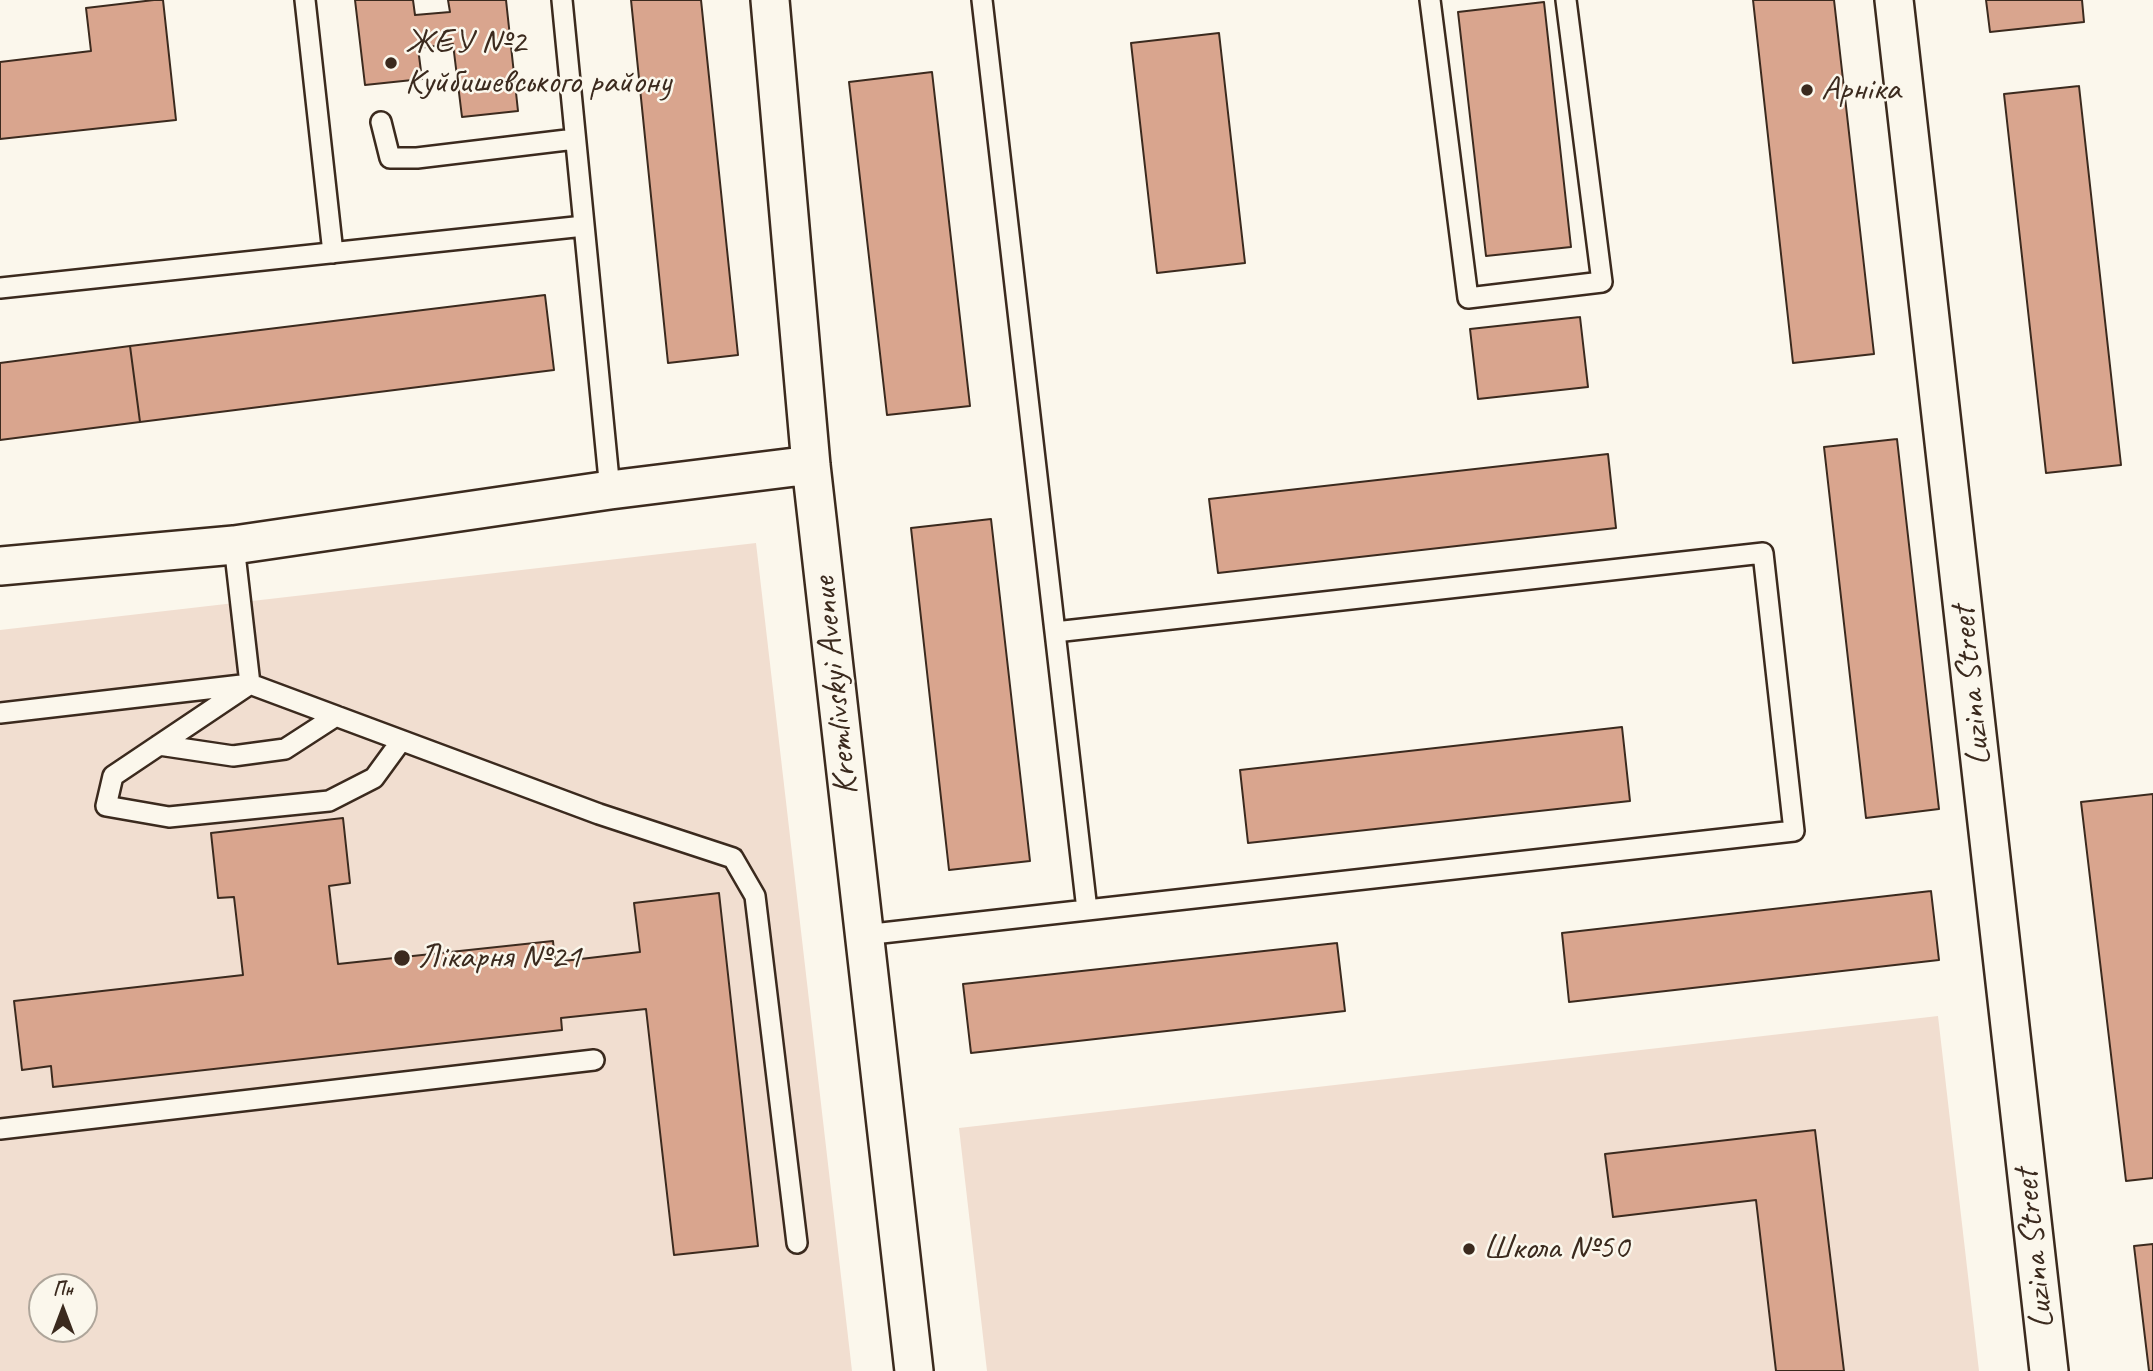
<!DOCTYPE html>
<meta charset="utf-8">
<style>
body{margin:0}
#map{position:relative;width:2153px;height:1371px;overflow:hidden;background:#fbf7ec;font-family:Caveat,sans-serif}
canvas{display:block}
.north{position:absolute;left:28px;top:1273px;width:70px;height:70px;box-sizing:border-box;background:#fbf7ec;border:2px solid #aea59a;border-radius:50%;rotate:0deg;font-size:19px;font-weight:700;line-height:28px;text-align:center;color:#3b2a1e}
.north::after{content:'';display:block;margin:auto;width:24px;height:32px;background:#3b2a1e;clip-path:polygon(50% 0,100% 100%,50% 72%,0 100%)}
</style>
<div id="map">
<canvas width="2153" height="1371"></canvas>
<div class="north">Пн</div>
</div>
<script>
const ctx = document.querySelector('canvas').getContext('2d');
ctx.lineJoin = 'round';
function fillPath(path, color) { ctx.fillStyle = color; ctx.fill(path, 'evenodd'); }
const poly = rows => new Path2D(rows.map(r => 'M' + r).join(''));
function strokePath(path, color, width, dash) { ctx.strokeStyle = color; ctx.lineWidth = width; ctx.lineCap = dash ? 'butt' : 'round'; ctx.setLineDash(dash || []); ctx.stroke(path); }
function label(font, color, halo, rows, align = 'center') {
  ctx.font = font + ' Caveat,sans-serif'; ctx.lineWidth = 5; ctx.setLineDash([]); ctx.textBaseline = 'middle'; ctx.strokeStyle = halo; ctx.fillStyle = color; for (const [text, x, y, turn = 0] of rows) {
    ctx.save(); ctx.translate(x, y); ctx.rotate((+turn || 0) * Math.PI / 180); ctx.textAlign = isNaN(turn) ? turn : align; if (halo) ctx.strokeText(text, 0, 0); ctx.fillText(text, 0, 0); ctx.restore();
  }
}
const built = poly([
 [756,543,852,1371,0,1371,0,630],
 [42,1287,84,1287,84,1329,42,1329],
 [1938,1016,1979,1371,987,1371,959,1128]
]);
const building = poly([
 [154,0,163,0,176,120,0,139,0,62,91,51,86,8,154,0],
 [355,0,413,0,415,15,450,12,448,0,506,0,518,111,462,117,453,44,418,48,422,79,365,85,355,0],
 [631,0,701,0,738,355,668,363,631,0],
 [1753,0,1834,0,1874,354,1793,363,1753,0],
 [1986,0,2082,0,2084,22,1990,32,1986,0],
 [1544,2,1571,247,1486,256,1458,12,1544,2],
 [1219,33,1245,263,1157,273,1131,43,1219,33],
 [932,72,970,406,887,415,849,82,932,72],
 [2079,86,2121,465,2046,473,2004,94,2079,86],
 [545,295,554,370,140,422,130,346,545,295],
 [1580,317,1588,387,1478,399,1470,329,1580,317],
 [130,346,140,422,0,440,0,363,130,346],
 [1897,439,1939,809,1866,818,1824,447,1897,439],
 [1608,454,1616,528,1218,573,1209,499,1608,454],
 [991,519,1030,861,949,870,911,528,991,519],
 [1622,727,1630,801,1248,843,1240,770,1622,727],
 [2153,794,2153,1178,2126,1181,2081,802,2153,794],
 [343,818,350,883,329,886,338,964,553,941,555,962,640,952,634,903,719,893,758,1246,674,1255,646,1009,561,1018,562,1030,53,1087,51,1066,22,1070,14,1001,243,975,234,897,218,898,211,833,343,818],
 [1931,891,1939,960,1569,1002,1562,933,1931,891],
 [1337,943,1345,1011,971,1053,963,984,1337,943],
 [1815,1130,1844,1371,1776,1371,1756,1200,1613,1217,1605,1154,1815,1130],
 [2153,1244,2153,1371,2149,1371,2134,1246,2153,1244]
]);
const lane = poly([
 [305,0,333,253],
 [562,0,610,490],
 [982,0,1055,632],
 [1430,0,1468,298,1602,282,1566,0],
 [381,122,390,158,417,158,575,139],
 [0,288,584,226],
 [0,713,250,684,234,545],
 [401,741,374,778,329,801,169,817,106,806,113,776,250,684,599,814,733,858,755,896,797,1243],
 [159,745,233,756,285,749,336,716],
 [864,935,1087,910,1794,831,1763,553,1055,632,1087,910],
 [0,1129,594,1060]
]);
const street = poly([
 [770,0,811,465,914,1371],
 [1894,0,2049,1371],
 [0,566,234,545,610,490,811,465]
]);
const markers = [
 [391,63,7,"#3b2a1e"],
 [1807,90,7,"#3b2a1e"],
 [402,958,9,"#3b2a1e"],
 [1469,1249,7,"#3b2a1e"]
];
const poiNames = [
 ["ЖЕУ №2",405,43],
 ["Куйбишевського району",405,83],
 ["Арніка",1821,90],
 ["Лікарня №21",418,958],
 ["Школа №50",1483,1249]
];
const streetNames = [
 ["Kremlivskyi Avenue",836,686,-96],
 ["Luzina Street",1972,686,-96],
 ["Luzina Street",2035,1249,-96]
];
fillPath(built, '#f1ded0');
fillPath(building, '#d9a58e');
strokePath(building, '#3b2a1e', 2);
strokePath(lane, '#3b2a1e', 24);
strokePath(street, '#3b2a1e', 42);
strokePath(lane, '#fbf7ec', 19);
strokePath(street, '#fbf7ec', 37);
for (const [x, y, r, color] of markers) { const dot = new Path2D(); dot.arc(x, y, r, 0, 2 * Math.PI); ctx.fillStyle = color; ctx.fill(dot); strokePath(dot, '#fbf7ec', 2.5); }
label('35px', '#3b2a1e', '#fbf7ec', poiNames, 'left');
label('35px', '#3b2a1e', '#fbf7ec', streetNames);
</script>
